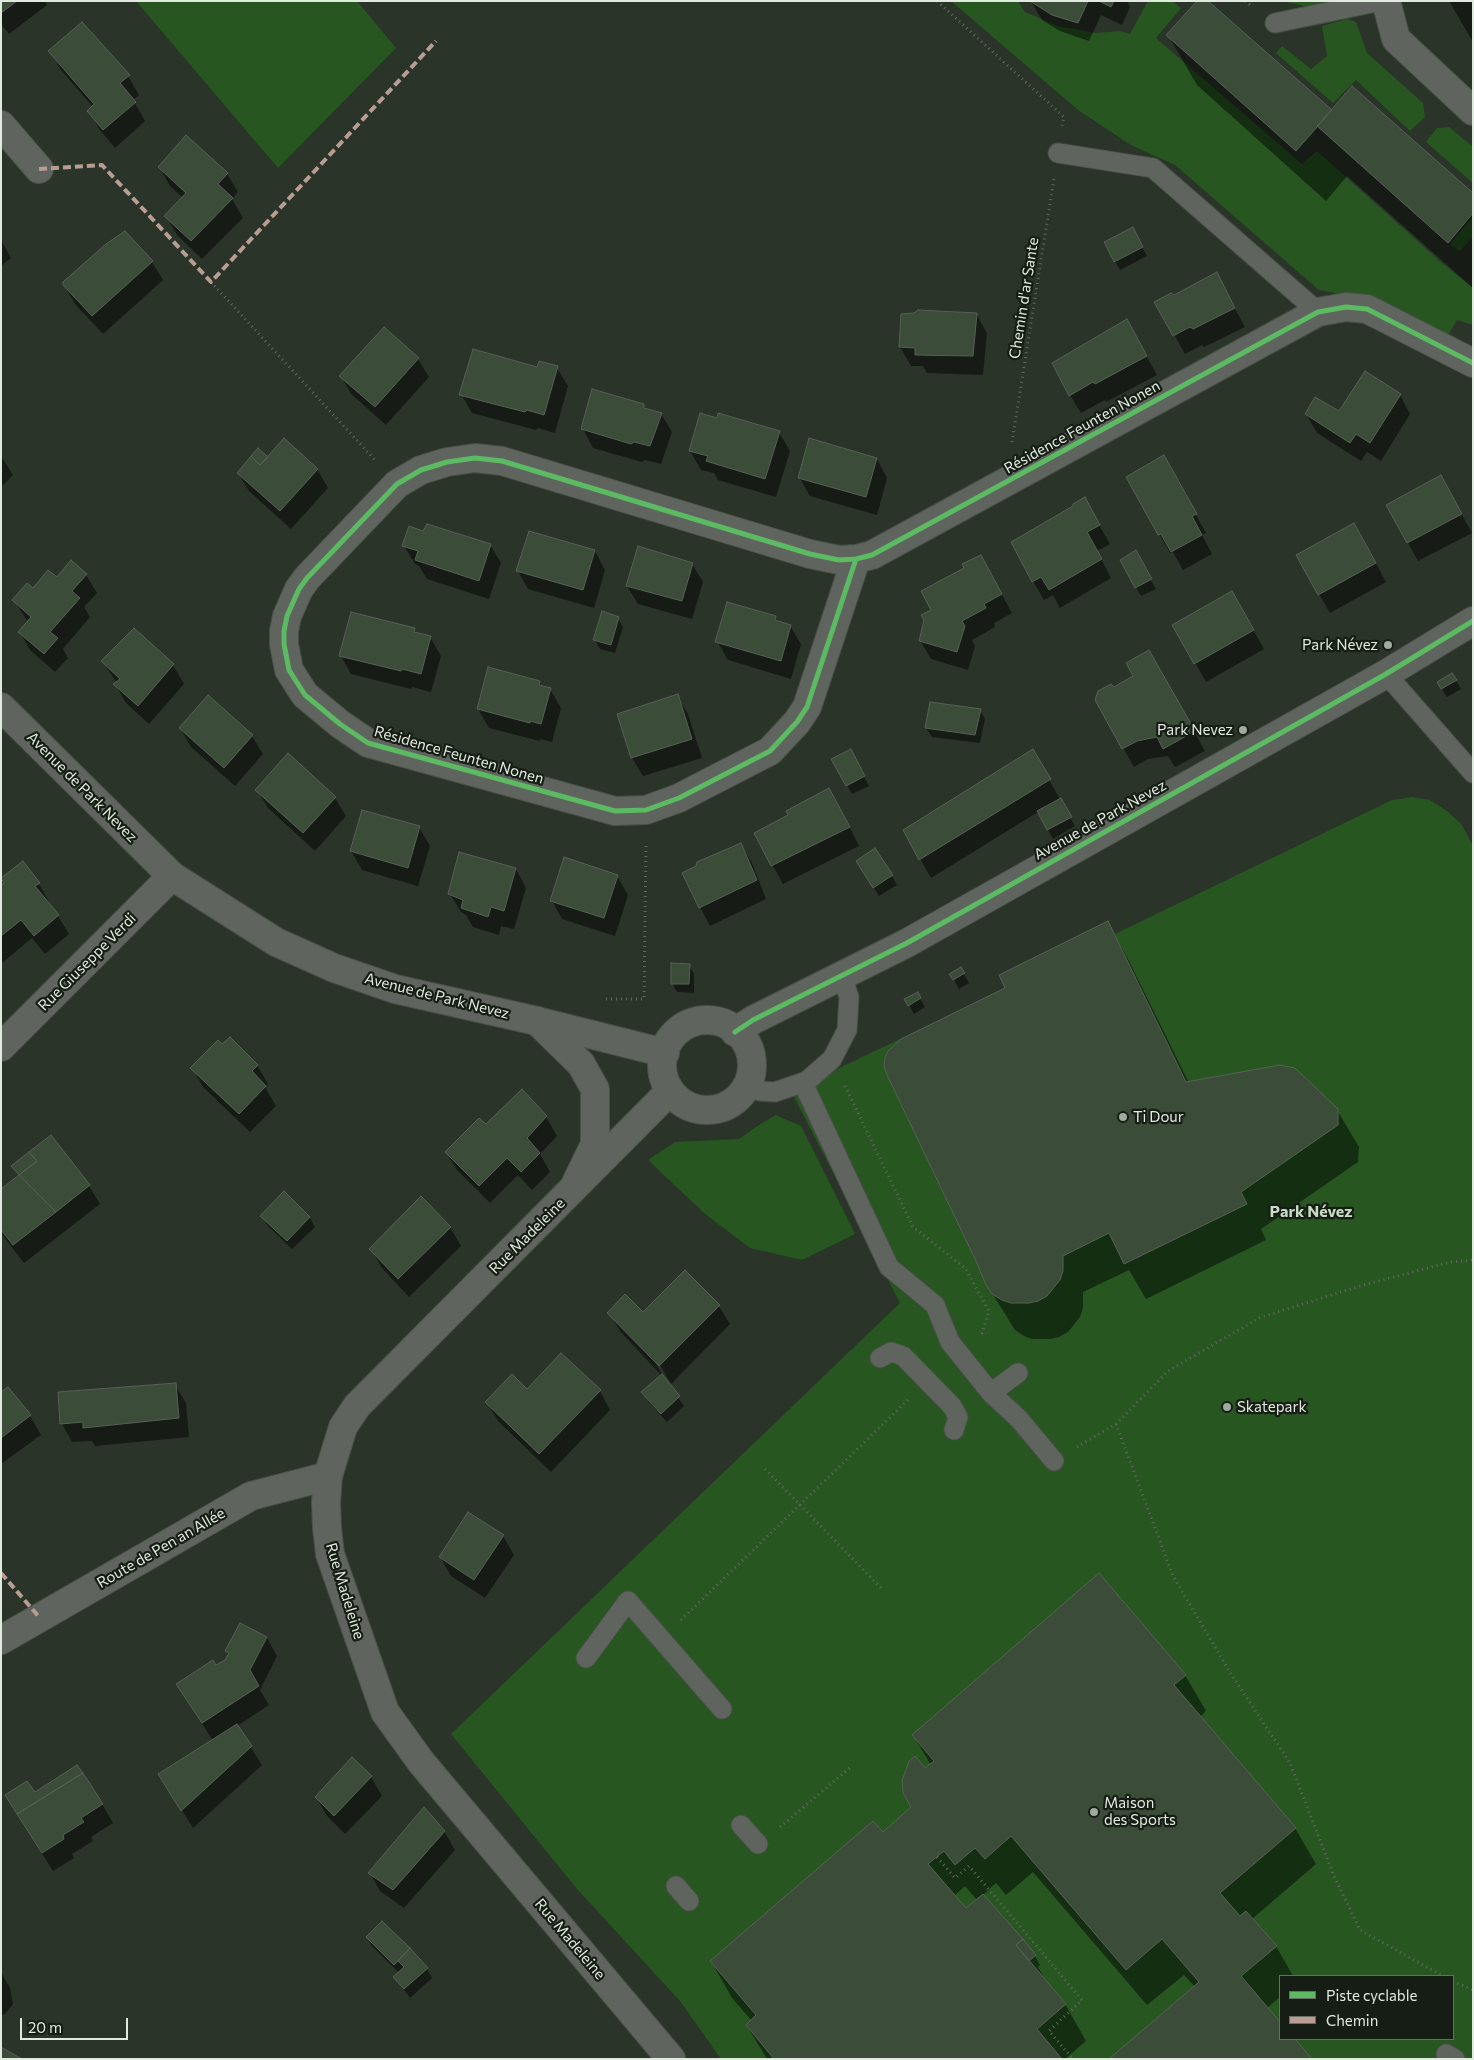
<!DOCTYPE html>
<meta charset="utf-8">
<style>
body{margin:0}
#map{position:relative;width:1474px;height:2060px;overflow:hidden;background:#2a3429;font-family:Commissioner,sans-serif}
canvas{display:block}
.frame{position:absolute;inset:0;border:2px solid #e0eade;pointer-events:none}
.legend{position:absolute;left:1279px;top:1975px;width:175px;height:65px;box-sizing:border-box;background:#161d14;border:1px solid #676f65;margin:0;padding:6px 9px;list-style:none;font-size:15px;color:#e0eade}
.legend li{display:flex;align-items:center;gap:10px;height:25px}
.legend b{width:25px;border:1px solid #676f65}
.scale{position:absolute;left:20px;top:2018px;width:108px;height:22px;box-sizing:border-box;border:2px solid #e0eade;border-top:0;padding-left:6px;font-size:15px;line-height:18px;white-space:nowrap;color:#e0eade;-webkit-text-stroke:4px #161d14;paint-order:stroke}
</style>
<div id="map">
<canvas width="1474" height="2060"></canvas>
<div class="frame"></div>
<ul class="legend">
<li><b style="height:6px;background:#5cba63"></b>Piste cyclable</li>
<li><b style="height:6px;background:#b99d93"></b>Chemin</li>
</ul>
<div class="scale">20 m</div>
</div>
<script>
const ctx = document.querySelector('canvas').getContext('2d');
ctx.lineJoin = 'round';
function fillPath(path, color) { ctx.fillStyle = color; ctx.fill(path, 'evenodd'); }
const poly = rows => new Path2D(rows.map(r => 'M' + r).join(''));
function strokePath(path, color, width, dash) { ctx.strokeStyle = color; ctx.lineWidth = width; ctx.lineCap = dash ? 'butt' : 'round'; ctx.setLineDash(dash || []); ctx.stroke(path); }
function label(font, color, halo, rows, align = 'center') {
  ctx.font = font + ' Commissioner,sans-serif'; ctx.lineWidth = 4.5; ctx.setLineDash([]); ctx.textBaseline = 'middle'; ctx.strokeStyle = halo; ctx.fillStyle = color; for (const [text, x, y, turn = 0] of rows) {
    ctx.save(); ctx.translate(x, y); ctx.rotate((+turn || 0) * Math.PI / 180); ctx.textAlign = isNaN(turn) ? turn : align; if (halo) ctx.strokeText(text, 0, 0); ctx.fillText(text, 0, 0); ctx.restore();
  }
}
const green = poly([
 [136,1,357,1,396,48,278,168],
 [951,1,1018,1,1025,12,1058,26,1097,33,1120,31,1130,34,1148,1,1172,1,1181,8,1156,38,1302,164,1317,151,1443,264,1473,288,1473,325,1457,320,1448,335,1372,300,1319,290,1175,165,1131,145,1078,110],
 [1282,1,1344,1,1313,8],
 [1347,19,1356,22,1367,53,1423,103,1425,117,1410,131,1356,80,1333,103,1276,53,1282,46,1311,69,1327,56,1322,26],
 [1449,127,1473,147,1473,183,1426,142,1437,128],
 [1473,217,1473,237,1460,251,1450,244],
 [1412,797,1430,800,1447,811,1462,825,1473,846,1473,2059,721,2059,680,2001,577,1889,451,1734,900,1303,791,1091,1005,989,999,975,1108,921,1115,934,1392,800],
 [1280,1976,1453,1976,1453,2039,1280,2039],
 [776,1115,801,1126,855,1234,802,1260,750,1248,704,1213,648,1160,675,1142,739,1139,759,1125]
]);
const shadow = poly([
 [1,1,45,1,47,5,9,34,1,24],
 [1031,1,1127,1,1130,7,1122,25,1101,15,1089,41,1060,31,1042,20],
 [1449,1,1473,1,1473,42],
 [1168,35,1332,112,1473,195,1473,288,1347,176,1326,201,1197,85],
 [50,51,128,76,139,95,133,100,145,121,115,148,100,130,89,111,93,107,61,70],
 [159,167,227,174,238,192,232,199,243,218,202,259,177,235,166,216,183,198,170,186],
 [1132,229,1147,256,1120,270,1105,243],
 [1,240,11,258,1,266],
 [152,262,163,280,103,334,75,304,64,285],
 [1216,274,1245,327,1204,347,1202,345,1185,354,1156,302,1174,296],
 [976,314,987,333,983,375,927,373,923,366,911,366,900,347,902,315],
 [1137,339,1157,375,1106,402,1105,400,1081,413,1070,395],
 [418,359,429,377,386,425,351,394,341,376],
 [557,368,568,386,555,433,538,428,536,430,472,413,461,394,537,369],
 [1400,395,1410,414,1381,461,1367,452,1361,461,1317,433,1306,414,1339,413],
 [644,406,646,409,661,414,672,432,661,464,645,460,642,462,593,448,583,429],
 [779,432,790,451,776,497,718,480,714,473,701,470,690,451],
 [1,456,13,475,1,487],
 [268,458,317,469,328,488,291,529,249,491,238,473],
 [877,459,887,478,877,515,810,496,799,477],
 [1174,476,1206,533,1202,535,1212,554,1183,570,1173,552,1170,553,1127,477],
 [1451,495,1472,533,1418,561,1408,543],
 [1084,499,1110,544,1097,551,1111,578,1060,608,1053,595,1044,600,1033,581,1075,507],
 [424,533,490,545,501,563,489,599,427,579,419,566,415,564,404,546],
 [1365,543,1386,582,1330,613,1319,594],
 [595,551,605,570,594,608,528,589,518,571],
 [1135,552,1156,589,1141,596,1121,561],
 [692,564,703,582,692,619,638,604,627,586],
 [86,575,97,593,84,607,90,617,63,649,68,658,55,672,30,650,20,632,28,622,14,600,33,590],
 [991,575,1012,613,994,623,995,627,972,640,975,646,968,670,931,659,920,640],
 [1232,593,1264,649,1206,682,1174,625],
 [775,617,778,622,790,626,801,644,791,679,728,660,717,641],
 [618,618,623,627,615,653,600,649,595,640],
 [414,629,417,634,430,637,441,656,431,692,412,687,411,689,351,674,341,656],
 [134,630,173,665,184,684,149,724,126,703,115,684,117,683,103,662],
 [1149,652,1205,751,1175,767,1168,756,1148,759,1134,767,1096,700,1135,677],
 [1452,674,1461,689,1447,697,1438,683],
 [539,682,542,687,550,689,561,708,552,742,540,739,540,741,489,728,478,709],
 [208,696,252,736,263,754,235,786,191,747,180,728],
 [677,696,688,714,702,758,643,776,632,758],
 [980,710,985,719,980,743,932,737,926,728],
 [1033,751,1075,826,1053,839,1038,812,931,878,920,859],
 [855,760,869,786,852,794,847,785],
 [257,790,335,798,346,816,315,851,268,808],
 [840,808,859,846,783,884,755,833],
 [419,827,430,846,418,886,362,870,351,851],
 [741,845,752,863,766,899,710,926,700,907],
 [516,869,526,888,514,929,501,926,499,935,473,927,466,915,461,912,450,894],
 [863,871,892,876,897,885,879,896],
 [617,876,628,895,615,936,562,919,552,901],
 [39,884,49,902,48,903,58,916,69,934,45,954,32,938,2,963,1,887],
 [1108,923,1128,959,1189,1083,1337,1110,1359,1147,1358,1162,1261,1229,1266,1240,1146,1299,1129,1270,1083,1292,1083,1308,1080,1317,1068,1332,1059,1337,1050,1339,1032,1339,1024,1336,1015,1330,987,1285,1006,989],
 [689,965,694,974,694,993,677,992,672,983],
 [961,969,969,983,959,989,951,974],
 [917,993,925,1007,914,1014,906,999],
 [222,1045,257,1065,268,1084,265,1087,276,1106,250,1132,203,1087,192,1068],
 [522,1091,546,1117,557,1136,540,1154,550,1172,532,1190,518,1175,490,1203,457,1170,446,1152,486,1126],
 [50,1136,89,1186,100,1204,24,1263,1,1233,1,1190,19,1176,12,1166],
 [284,1193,310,1218,315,1227,292,1249,267,1225,262,1216],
 [450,1227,461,1246,409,1297,382,1268,371,1249],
 [719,1306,730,1324,671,1384,657,1360,655,1362,667,1382,684,1406,667,1422,648,1401,643,1392,662,1376,620,1331,609,1313,643,1314],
 [175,1385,186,1403,189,1437,95,1446,92,1441,72,1442,62,1424],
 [8,1389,30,1416,41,1435,1,1464,1,1394],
 [527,1390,600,1391,610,1410,551,1472,498,1421,487,1403],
 [503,1536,514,1555,485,1598,451,1576,440,1557],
 [240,1624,267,1638,277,1656,260,1690,269,1705,237,1726,262,1765,193,1828,171,1793,213,1741,178,1684,226,1660,229,1656,226,1651],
 [1185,1675,1206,1711,1200,1717,1295,1828,1316,1864,1252,1919,1276,1946,1293,1976,1280,1976,1280,1997,1267,2008,1280,2023,1280,2039,1293,2039,1311,2059,1195,1987,1184,1975,1147,2005,1033,1872,1006,1895,996,1883,983,1895,1035,1956,1040,1965,1038,1967,1043,1976,1042,1977,1065,2004,1086,2041,1065,2059,767,2059,747,2026,752,2021,732,1998,711,1961,883,1833,912,1807,903,1781,906,1770,910,1762,925,1770,931,1765,913,1735],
 [965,1886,977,1900,966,1910,954,1896],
 [371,1777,382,1796,345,1834,327,1816,316,1797],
 [34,1794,102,1804,113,1823,91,1837,93,1841,72,1854,74,1858,53,1871,29,1833],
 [444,1831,455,1850,404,1908,380,1891,370,1873],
 [382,1922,427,1969,432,1978,410,1998,395,1977,399,1973,372,1946,367,1937],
 [1,1972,10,1988,13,2004,5,2014,1,2015]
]);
const building = poly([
 [1,1,17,1,1,13,1,1],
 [1030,1,1088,1,1078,23,1052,15,1030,1],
 [1099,1,1114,1,1111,7,1099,1],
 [1197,1,1208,1,1332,110,1296,151,1166,35,1197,1],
 [82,22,130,75,120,83,136,102,103,130,87,111,94,104,48,51,82,22],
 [1352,86,1473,193,1473,213,1448,243,1317,126,1352,86],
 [186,135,228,173,218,184,233,198,191,241,164,216,186,193,158,167,186,135],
 [1133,227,1143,247,1114,262,1104,242,1133,227],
 [125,231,153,261,92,316,63,285,63,282,106,244,125,231],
 [1217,272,1235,308,1193,329,1190,327,1173,336,1154,302,1171,293,1174,295,1217,272],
 [918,310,977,313,973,356,915,355,915,348,899,347,901,314,914,313,918,310],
 [1127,319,1147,356,1095,384,1093,382,1069,396,1052,363,1127,319],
 [384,327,419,358,375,407,339,376,384,327],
 [473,349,537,367,539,361,558,366,544,415,527,410,525,412,459,395,473,349],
 [1365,371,1401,394,1370,443,1356,434,1350,443,1305,414,1315,397,1339,411,1365,371],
 [592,389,644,404,644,408,662,413,650,446,634,442,631,444,581,429,592,389],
 [700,413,717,418,718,413,780,431,765,479,706,461,708,456,689,451,700,413],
 [284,438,318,469,280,511,237,473,251,456,260,465,284,438],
 [809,438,877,458,866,497,798,478,809,438],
 [258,448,268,457,260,465,251,456,258,448],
 [1164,455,1197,514,1192,516,1202,535,1171,552,1161,534,1158,535,1126,477,1164,455],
 [1441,475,1462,514,1407,543,1386,505,1441,475],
 [1085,497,1100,525,1087,532,1102,559,1049,590,1041,577,1032,582,1011,542,1073,506,1073,504,1085,497],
 [1354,523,1376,563,1318,595,1296,555,1354,523],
 [427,524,491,544,479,581,415,560,418,551,402,546,409,526,423,531,427,524],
 [529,531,595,550,583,590,516,571,529,531],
 [638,546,693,563,682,601,626,586,638,546],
 [1136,550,1152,579,1135,588,1120,560,1136,550],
 [981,555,1002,594,984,604,986,608,962,621,965,626,957,652,919,641,924,620,921,615,931,610,921,591,964,568,962,564,981,555],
 [71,560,87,574,72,591,80,598,50,632,58,638,44,654,18,632,31,617,12,600,27,583,33,588,48,570,57,577,71,560],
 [1232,591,1254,630,1194,664,1172,625,1232,591],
 [727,602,776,616,775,620,791,625,781,661,715,642,727,602],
 [602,611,619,617,611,645,593,640,602,611],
 [351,612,415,628,414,632,431,636,421,674,402,669,401,671,339,656,351,612],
 [134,628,174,664,138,706,113,684,120,679,101,661,134,628],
 [1149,650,1195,731,1163,749,1157,737,1137,741,1122,749,1095,700,1098,691,1111,684,1114,687,1133,676,1126,663,1149,650],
 [488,667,540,681,539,685,551,688,541,724,530,721,530,723,477,709,488,667],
 [1452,673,1457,680,1441,689,1437,682,1452,673],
 [678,694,692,739,631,758,617,714,678,694],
 [208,695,253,735,224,768,179,728,208,695],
 [930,702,981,709,975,735,925,728,930,702],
 [851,749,865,776,846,786,831,759,851,749],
 [1033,749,1051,779,919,860,903,830,1033,749],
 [288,753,336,797,303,833,255,790,288,753],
 [829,788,850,827,771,866,754,833,788,815,786,811,829,788],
 [1061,798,1072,817,1047,830,1037,811,1061,798],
 [362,810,420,826,408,868,350,851,362,810],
 [741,843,757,880,699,908,682,873,696,866,697,862,741,843],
 [875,848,893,875,873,888,856,861,875,848],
 [459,852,516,868,504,911,491,907,488,917,461,908,463,900,448,894,459,852],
 [564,857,618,875,604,918,550,901,564,857],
 [23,861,40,883,35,886,59,915,34,936,21,920,1,936,1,885,4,883,1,878,23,861],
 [1108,921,1186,1082,1280,1065,1295,1068,1338,1109,1338,1125,1241,1192,1247,1204,1124,1264,1109,1233,1063,1256,1063,1271,1060,1280,1047,1296,1038,1301,1029,1303,1011,1303,1002,1300,992,1294,986,1285,976,1261,887,1075,884,1066,885,1058,888,1051,901,1039,1005,988,999,975,1108,921],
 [671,963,690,964,689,984,671,984,671,963],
 [961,967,965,973,953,980,949,974,961,967],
 [918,992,921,998,908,1006,904,999,918,992],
 [230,1037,258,1065,252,1071,266,1086,239,1114,190,1068,218,1040,222,1044,230,1037],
 [522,1089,547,1116,527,1138,540,1153,521,1172,507,1158,479,1186,445,1152,479,1118,486,1124,522,1089],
 [51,1135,90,1185,56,1212,19,1175,37,1161,29,1152,51,1135],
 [29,1152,37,1161,19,1175,11,1166,29,1152],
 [19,1175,56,1212,13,1245,1,1230,1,1189,19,1175],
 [284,1191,310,1217,287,1241,260,1216,284,1191],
 [421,1196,451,1227,398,1279,369,1249,421,1196],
 [685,1270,720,1305,659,1366,607,1313,625,1294,643,1312,685,1270],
 [561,1353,601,1390,539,1454,485,1402,512,1374,527,1389,561,1353],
 [662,1374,680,1396,661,1414,641,1392,662,1374],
 [176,1383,179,1418,83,1428,83,1422,60,1424,58,1392,176,1383],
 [8,1387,31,1415,1,1438,1,1392,8,1387],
 [468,1512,504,1535,474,1580,439,1557,468,1512],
 [1099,1573,1186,1675,1174,1685,1296,1828,1220,1893,1240,1916,1246,1911,1277,1946,1241,1976,1280,2022,1280,2039,1295,2039,1312,2059,1109,2059,1199,1982,1162,1939,1126,1970,1011,1836,985,1859,975,1848,955,1865,944,1851,928,1864,966,1908,983,1894,1023,1939,1016,1945,1066,2004,1037,2029,1062,2059,774,2059,746,2025,756,2015,710,1961,873,1821,883,1832,911,1807,903,1793,902,1781,909,1761,915,1756,925,1768,934,1761,912,1735,1099,1573],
 [240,1623,267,1637,250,1670,259,1686,202,1723,176,1684,213,1660,216,1665,225,1660,229,1653,225,1651,240,1623],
 [237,1724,252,1746,181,1811,158,1774,237,1724],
 [352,1757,372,1776,334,1816,315,1797,352,1757],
 [77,1765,83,1773,17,1814,5,1795,27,1781,35,1792,77,1765],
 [83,1773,103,1804,81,1818,84,1822,63,1835,64,1839,42,1853,17,1814,83,1773],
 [424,1807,445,1831,393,1890,368,1873,424,1807],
 [382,1921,410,1948,394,1965,366,1937,382,1921],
 [1023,1939,1036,1955,1029,1961,1016,1945,1023,1939],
 [410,1948,428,1968,404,1989,393,1977,404,1967,398,1961,410,1948],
 [1,2047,22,2059,1,2059,1,2047]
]);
const path = poly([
 [937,1,1064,117,1062,126],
 [1245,1,1253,7],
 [211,282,375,460],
 [1012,442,1054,179],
 [606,999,644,999,646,843],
 [845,1086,913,1227,965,1268,989,1311,982,1333,979,1335],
 [1116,1424,1173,1576,1231,1674,1290,1763,1334,1876,1360,1930,1443,1976],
 [1077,1447,1116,1424,1168,1371,1259,1318,1363,1285,1451,1262,1473,1260],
 [765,1469,882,1589],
 [681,1620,908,1400],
 [780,1827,852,1766],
 [937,1857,955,1878,969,1866,1082,2000,1049,2031,1073,2059],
 [1453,1981,1473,1990]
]);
const service = poly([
 [1275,23,1381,1],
 [1058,153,1153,168,1318,312],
 [1386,674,1473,773],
 [803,1083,889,1267,935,1305,950,1342,991,1393,1019,1419,1054,1461],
 [746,1087,760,1091,775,1092,807,1081,832,1059,847,1030,849,997,842,976],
 [880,1358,891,1352,903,1356,952,1406,958,1417,954,1430],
 [991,1393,1018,1373],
 [586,1658,628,1601,722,1709],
 [741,1825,758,1844],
 [676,1886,689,1901],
 [1446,2054,1455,2059]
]);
const minor = poly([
 [1386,1,1396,39,1473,111],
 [1,125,39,169],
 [856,559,807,707,797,722,770,751,679,798,646,810,615,811,368,743,340,724,305,695,289,670,284,644,284,631,287,616,299,589,307,578,397,484,421,470,447,462,475,458,502,461,810,554,839,560,856,559,872,555,1318,312,1346,307,1367,309,1473,363],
 [537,1021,581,1064,595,1089,595,1144,576,1183],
 [1,1047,172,876],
 [1,1640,251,1496,328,1476]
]);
const tertiary = poly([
 [735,1032,753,1020,907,943,1386,674,1473,621]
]);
const secondary = poly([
 [1,707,172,876,276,942,334,968,395,989,537,1021,665,1053],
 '662 1065a45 45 0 1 1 90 0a45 45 0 1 1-90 0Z',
 [669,1092,357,1406,343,1427,328,1476,326,1502,327,1528,330,1554,385,1712,421,1762,671,2059]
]);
const quiet = poly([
 [39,169,102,165,211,282,436,41],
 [1,1573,40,1618]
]);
const cycleway = poly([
 [856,559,807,707,797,722,770,751,679,798,646,810,615,811,368,743,340,724,305,695,289,670,284,644,284,631,287,616,299,589,307,578,397,484,421,470,447,462,475,458,502,461,810,554,839,560,856,559,872,555,1318,312,1346,307,1367,309,1473,363],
 [735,1032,753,1020,907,943,1386,674,1473,621]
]);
const markers = [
 [1388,645,5,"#a0aa9f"],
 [1243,730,5,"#a0aa9f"],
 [1123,1117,5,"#a0aa9f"],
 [1227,1407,5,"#a0aa9f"],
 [1094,1812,5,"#a0aa9f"]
];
const streetNames = [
 ["Chemin d'ar Sante",1024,298,-81],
 ["Résidence Feunten Nonen",1082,427,-29],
 ["Résidence Feunten Nonen",459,755,16],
 ["Avenue de Park Nevez",82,787,45],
 ["Avenue de Park Nevez",1100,820,-29],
 ["Rue Giuseppe Verdi",87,962,-45],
 ["Avenue de Park Nevez",437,996,14],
 ["Rue Madeleine",527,1236,-45],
 ["Route de Pen an Allée",161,1548,-30],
 ["Rue Madeleine",345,1591,73],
 ["Rue Madeleine",570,1939,50]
];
const poiNames = [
 ["Park Névez",1378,645,"right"],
 ["Park Nevez",1233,730,"right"],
 ["Ti Dour",1133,1117],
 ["Skatepark",1237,1407],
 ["Maison",1104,1803],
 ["des Sports",1104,1820]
];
const neighbourhoodNames = [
 ["Park Névez",1311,1212]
];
fillPath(green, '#275621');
fillPath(shadow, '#0007');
fillPath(building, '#3b4c39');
strokePath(building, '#586057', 1);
strokePath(service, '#495047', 21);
strokePath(minor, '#495047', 30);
strokePath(tertiary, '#495047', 30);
strokePath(secondary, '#495047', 30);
strokePath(path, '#636962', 3, [1, 4]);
strokePath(service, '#5f655e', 19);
strokePath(minor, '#5f655e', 28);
strokePath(tertiary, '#5f655e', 28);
strokePath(secondary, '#5f655e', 28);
strokePath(quiet, '#b99d93', 4, [8, 4]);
strokePath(cycleway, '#5cba63', 5);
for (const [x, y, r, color] of markers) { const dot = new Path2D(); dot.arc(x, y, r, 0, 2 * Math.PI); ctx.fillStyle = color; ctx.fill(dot); strokePath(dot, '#161d14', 2); }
label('15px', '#e0eade', '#161d14', streetNames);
label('15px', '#e0eade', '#161d14', poiNames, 'left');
label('bold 16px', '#c8ddc5', '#161d14', neighbourhoodNames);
</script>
